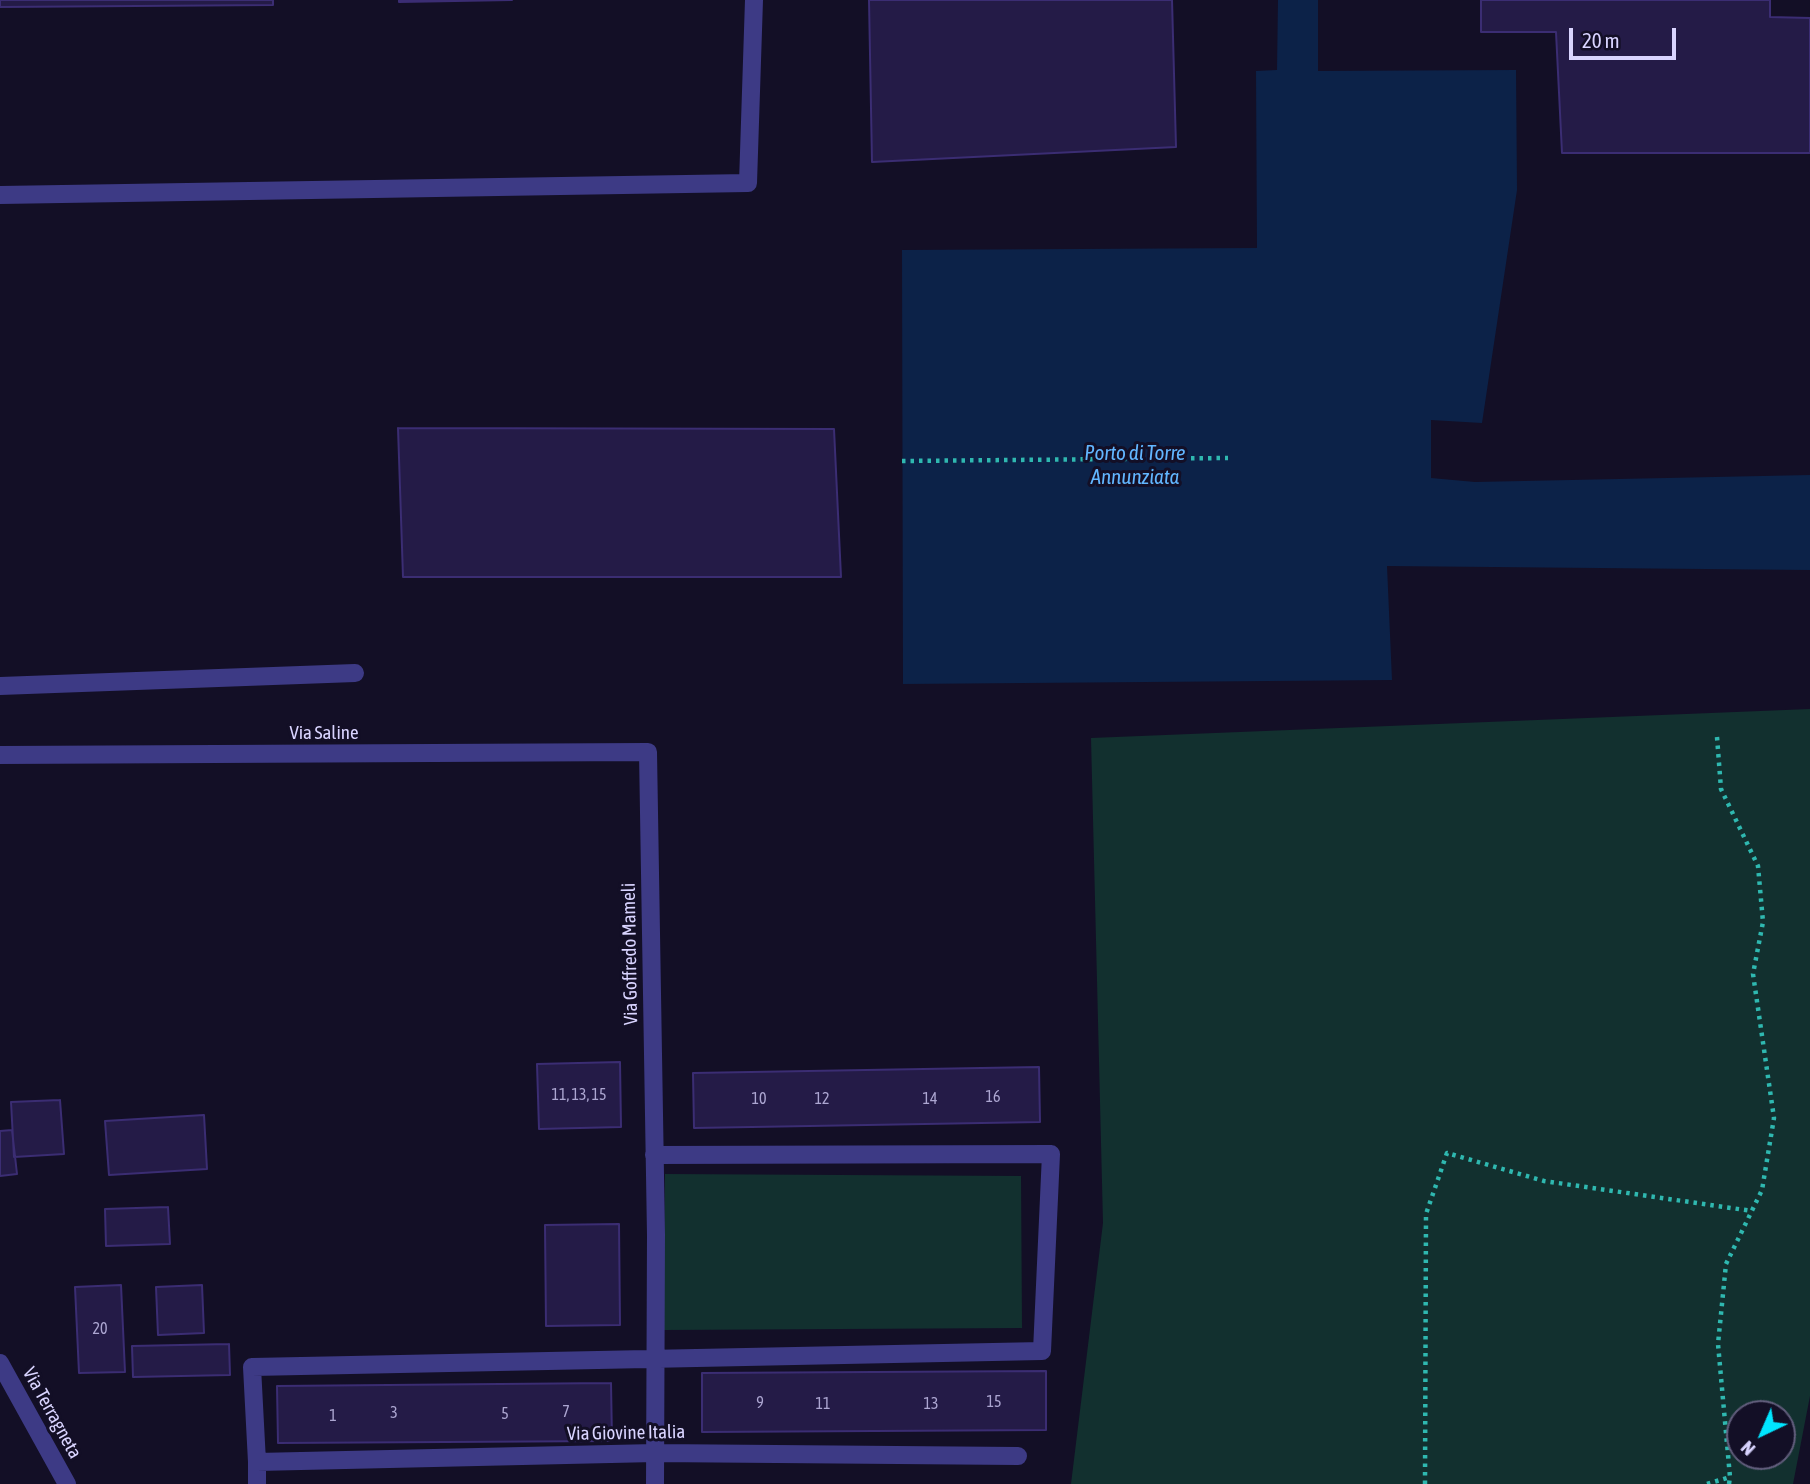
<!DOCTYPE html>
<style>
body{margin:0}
#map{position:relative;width:1810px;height:1484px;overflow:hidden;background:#130f26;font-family:"Asap Condensed",sans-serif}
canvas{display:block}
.north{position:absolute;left:1726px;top:1400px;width:70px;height:70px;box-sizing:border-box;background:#130f26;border:2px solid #625e7d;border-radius:50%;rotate:224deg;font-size:19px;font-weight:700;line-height:28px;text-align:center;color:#d9d4ff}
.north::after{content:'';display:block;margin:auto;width:24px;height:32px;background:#00e5ff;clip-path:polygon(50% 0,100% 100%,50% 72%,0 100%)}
.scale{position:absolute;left:1569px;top:28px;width:107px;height:32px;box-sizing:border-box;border:4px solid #d9d4ff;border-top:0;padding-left:9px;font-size:21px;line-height:24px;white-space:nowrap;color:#d9d4ff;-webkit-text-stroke:5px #130f26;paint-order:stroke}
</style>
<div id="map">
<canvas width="1810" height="1484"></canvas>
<div class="north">N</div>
<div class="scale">20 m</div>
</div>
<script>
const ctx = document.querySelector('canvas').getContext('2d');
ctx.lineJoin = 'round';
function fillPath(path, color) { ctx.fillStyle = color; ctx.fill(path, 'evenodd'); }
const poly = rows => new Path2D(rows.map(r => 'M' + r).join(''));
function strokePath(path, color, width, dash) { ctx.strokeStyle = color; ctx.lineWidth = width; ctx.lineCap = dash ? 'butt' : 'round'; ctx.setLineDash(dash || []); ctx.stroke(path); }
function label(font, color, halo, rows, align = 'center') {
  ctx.font = font + ' "Asap Condensed",sans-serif'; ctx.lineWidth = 6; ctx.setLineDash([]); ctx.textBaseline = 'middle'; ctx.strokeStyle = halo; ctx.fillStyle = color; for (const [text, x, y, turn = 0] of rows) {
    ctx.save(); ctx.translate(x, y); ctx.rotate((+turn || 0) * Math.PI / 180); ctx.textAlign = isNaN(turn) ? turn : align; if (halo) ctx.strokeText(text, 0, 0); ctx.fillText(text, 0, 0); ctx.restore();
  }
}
const green = poly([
 [1810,709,1810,1396,1793,1484,1071,1484,1103,1223,1091,738],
 [1782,1414,1782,1456,1740,1456,1740,1414],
 [665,1174,1021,1176,1022,1328,663,1330]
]);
const water = poly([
 [1278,0,1318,0,1318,71,1516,70,1517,190,1482,423,1431,420,1431,478,1475,482,1810,475,1810,570,1387,566,1392,680,903,684,902,250,1257,248,1256,71,1277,70]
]);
const building = poly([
 [0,0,273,0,273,5,0,7,0,0],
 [399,0,512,0,399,2,399,0],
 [869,0,1172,0,1176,147,872,162,869,0],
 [1481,0,1770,0,1770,17,1810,18,1810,153,1562,153,1556,32,1481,32,1481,0],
 [398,428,834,429,841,577,403,577,398,428],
 [620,1062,621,1127,539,1129,537,1064,620,1062],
 [1039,1067,1040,1122,694,1128,693,1073,1039,1067],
 [60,1100,64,1154,14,1157,11,1102,60,1100],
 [204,1115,207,1169,109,1175,105,1121,204,1115],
 [12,1130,17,1174,0,1176,0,1131,12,1130],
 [168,1207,170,1244,106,1246,105,1209,168,1207],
 [619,1224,620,1325,546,1326,545,1225,619,1224],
 [121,1285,125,1372,79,1373,75,1287,121,1285],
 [202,1285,204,1333,158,1335,156,1287,202,1285],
 [229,1344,230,1375,133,1377,132,1346,229,1344],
 [1046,1371,1046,1430,702,1432,702,1373,1046,1371],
 [611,1383,612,1441,278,1443,277,1386,611,1383]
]);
const path = poly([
 [902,461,1228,458],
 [1425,1484,1426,1214,1447,1153,1544,1181,1752,1211],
 [1707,1484,1730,1477,1718,1344,1726,1264,1762,1190,1774,1118,1753,974,1763,922,1758,866,1721,789,1717,737],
 [1729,1484,1730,1477]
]);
const service = poly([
 [0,195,748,183,754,0],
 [0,686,355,673]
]);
const minor = poly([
 [0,755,648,752,656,1235,655,1484],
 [257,1462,252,1367,1042,1351,1051,1154,654,1155],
 [257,1484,257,1462,655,1453,1018,1456]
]);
const tertiary = poly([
 [0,1363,67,1484]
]);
const numberNames = [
 ["11, 13, 15",579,1095],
 ["16",993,1097],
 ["10",759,1099],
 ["12",822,1099],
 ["14",930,1099],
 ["20",100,1329],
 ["15",994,1402],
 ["9",760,1403],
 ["11",823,1404],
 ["13",931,1404],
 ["7",566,1412],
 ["3",394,1413],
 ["5",505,1414],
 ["1",333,1416]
];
const streetNames = [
 ["Via Saline",324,733],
 ["Via Goffredo Mameli",630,954,-91],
 ["Via Terragneta",52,1413,61],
 ["Via Giovine Italia",626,1433,-1]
];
const waterNames = [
 ["Porto di Torre",1135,453],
 ["Annunziata",1135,477]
];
fillPath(green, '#12302f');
fillPath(water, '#0c2248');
fillPath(building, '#241b47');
strokePath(building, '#3b2d73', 2);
strokePath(path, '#2fb8b0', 4.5, [3.5, 5]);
strokePath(service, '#3d3a85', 18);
strokePath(minor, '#3d3a85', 18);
strokePath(tertiary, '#3d3a85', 18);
label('16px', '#aca6d1', null, numberNames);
label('19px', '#d9d4ff', '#130f26', streetNames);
label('italic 21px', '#62b6ff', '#130f26', waterNames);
</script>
